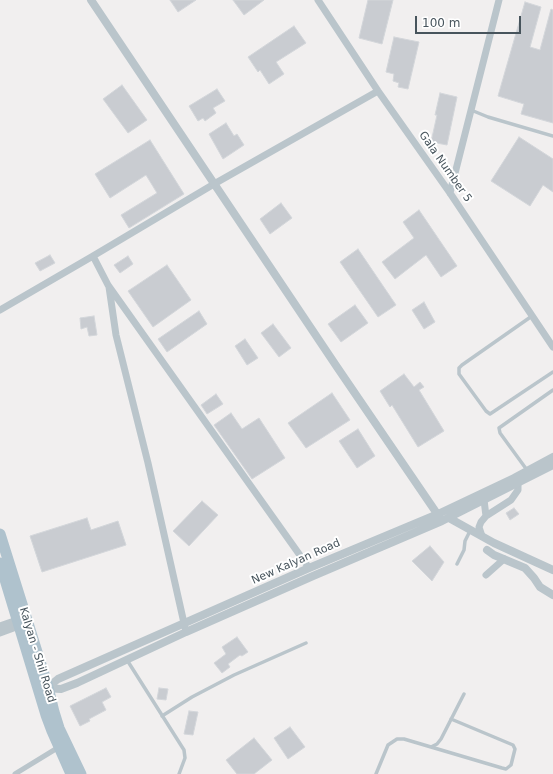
<!DOCTYPE html>
<style>
body{margin:0}
#map{position:relative;width:553px;height:774px;overflow:hidden;background:#f1efef;font-family:"DejaVu Sans",sans-serif}
canvas{display:block}
.scale{position:absolute;left:415px;top:16px;width:106px;height:18px;box-sizing:border-box;border:2px solid #47545c;border-top:0;padding-left:5px;font-size:12px;line-height:14px;white-space:nowrap;color:#47545c;-webkit-text-stroke:3px #fff;paint-order:stroke}
</style>
<div id="map">
<canvas width="553" height="774"></canvas>
<div class="scale">100 m</div>
</div>
<script>
const ctx = document.querySelector('canvas').getContext('2d');
ctx.lineJoin = 'round';
function fillPath(path, color) { ctx.fillStyle = color; ctx.fill(path, 'evenodd'); }
const poly = rows => new Path2D(rows.map(r => 'M' + r).join(''));
function strokePath(path, color, width, dash) { ctx.strokeStyle = color; ctx.lineWidth = width; ctx.lineCap = dash ? 'butt' : 'round'; ctx.setLineDash(dash || []); ctx.stroke(path); }
function label(font, color, halo, rows, align = 'center') {
  ctx.font = font + ' "DejaVu Sans",sans-serif'; ctx.lineWidth = 4; ctx.setLineDash([]); ctx.textBaseline = 'middle'; ctx.strokeStyle = halo; ctx.fillStyle = color; for (const [text, x, y, turn = 0] of rows) {
    ctx.save(); ctx.translate(x, y); ctx.rotate((+turn || 0) * Math.PI / 180); ctx.textAlign = isNaN(turn) ? turn : align; if (halo) ctx.strokeText(text, 0, 0); ctx.fillText(text, 0, 0); ctx.restore();
  }
}
const building = poly([
 [170,0,196,0,178,12,170,0],
 [233,0,264,0,244,15,233,0],
 [368,0,393,0,382,44,359,38,368,0],
 [525,2,541,7,530,47,540,50,551,9,553,10,553,123,521,114,524,104,498,96,525,2],
 [294,26,306,43,276,62,284,74,269,84,260,70,258,72,248,57,294,26],
 [394,37,419,42,408,89,398,87,399,83,393,81,394,74,386,72,394,37],
 [122,85,147,120,128,133,103,99,122,85],
 [217,89,225,101,213,108,216,113,205,121,203,118,198,121,189,106,217,89],
 [440,93,457,97,447,145,431,142,437,115,435,115,440,93],
 [226,123,234,136,237,134,244,145,223,159,209,134,226,123],
 [519,137,553,159,553,192,543,185,530,206,491,181,519,137],
 [150,140,184,194,129,228,121,215,157,193,146,175,110,198,95,174,150,140],
 [281,203,292,218,270,234,260,219,281,203],
 [419,210,457,266,441,277,426,255,395,279,382,262,414,238,403,222,419,210],
 [358,249,396,305,378,317,340,262,358,249],
 [50,255,55,263,40,271,35,263,50,255],
 [128,256,133,264,120,273,114,265,128,256],
 [167,265,191,300,153,327,128,291,167,265],
 [424,302,435,322,424,329,412,310,424,302],
 [355,305,368,323,341,342,328,324,355,305],
 [199,311,207,324,167,352,158,339,199,311],
 [94,316,97,335,89,336,87,327,81,329,80,318,94,316],
 [273,324,291,348,279,357,261,333,273,324],
 [245,339,258,358,247,365,235,346,245,339],
 [404,374,414,387,420,382,424,387,419,390,444,431,418,447,392,405,390,407,380,391,404,374],
 [332,393,350,420,306,448,288,423,332,393],
 [216,394,223,404,207,414,201,405,216,394],
 [231,413,242,429,259,418,285,458,252,479,214,425,231,413],
 [358,429,375,456,357,468,339,441,358,429],
 [202,501,218,515,189,546,173,531,202,501],
 [514,508,519,514,510,520,506,513,514,508],
 [87,518,91,530,118,521,126,545,42,572,30,536,87,518],
 [430,546,444,562,432,581,412,561,430,546],
 [237,637,248,652,242,656,240,655,228,664,230,667,222,673,214,663,226,654,222,647,237,637],
 [106,688,111,697,102,702,106,710,89,719,90,721,80,726,70,706,106,688],
 [159,688,168,689,166,700,157,699,159,688],
 [189,711,198,712,193,735,184,734,189,711],
 [290,727,305,747,288,759,274,738,290,727],
 [254,738,272,760,254,774,237,774,226,760,254,738]
]);
const service = poly([
 [471,110,488,117,553,136],
 [532,316,462,365,459,368,459,374,486,411,490,414,553,372],
 [527,470,500,433,499,428,553,390],
 [457,564,464,550,465,541,470,531],
 [127,660,184,750,185,758,179,774],
 [162,716,192,697,234,675,306,643],
 [431,747,502,768,506,769,511,765,515,749,513,745,451,719],
 [376,774,388,745,397,739,404,739,431,747,437,744,441,739,464,694]
]);
const pedestrian = poly([
 [15,774,59,747]
]);
const minor = poly([
 [318,0,378,91,450,193,553,347],
 [450,193,499,0],
 [109,287,116,335,148,463,186,632],
 [0,310,93,256],
 [486,516,511,500,518,490,518,483],
 [482,536,479,527,481,522,486,516,484,500],
 [309,568,108,285,93,256,214,184,378,91],
 [486,575,504,559],
 [0,626,17,620],
 [0,633,19,626]
]);
const tertiary = poly([
 [91,0,337,367,442,521],
 [449,518,494,543,553,570],
 [487,550,494,555,525,568,534,578,540,587,553,595],
 [48,687,58,679,309,568,438,514,514,478,553,457],
 [45,688,61,689,77,683,186,632,313,576,442,521,553,465]
]);
const primary = poly([
 [0,534,48,687,54,712,59,728,81,774],
 [0,563,46,715,52,731,71,774]
]);
const streetNames = [
 ["Gala Number 5",445,167,55],
 ["New Kalyan Road",296,562,-24],
 ["Kalyan - Shil Road",37,655,73]
];
fillPath(building, '#c9ccd1');
strokePath(building, '#d3d6da', 1);
strokePath(service, '#bac5cb', 3.5);
strokePath(pedestrian, '#bac5cb', 5);
strokePath(minor, '#bac5cb', 7);
strokePath(tertiary, '#bac5cb', 8);
strokePath(primary, '#afc2cd', 11);
label('11px', '#47545c', '#fff', streetNames);
</script>
